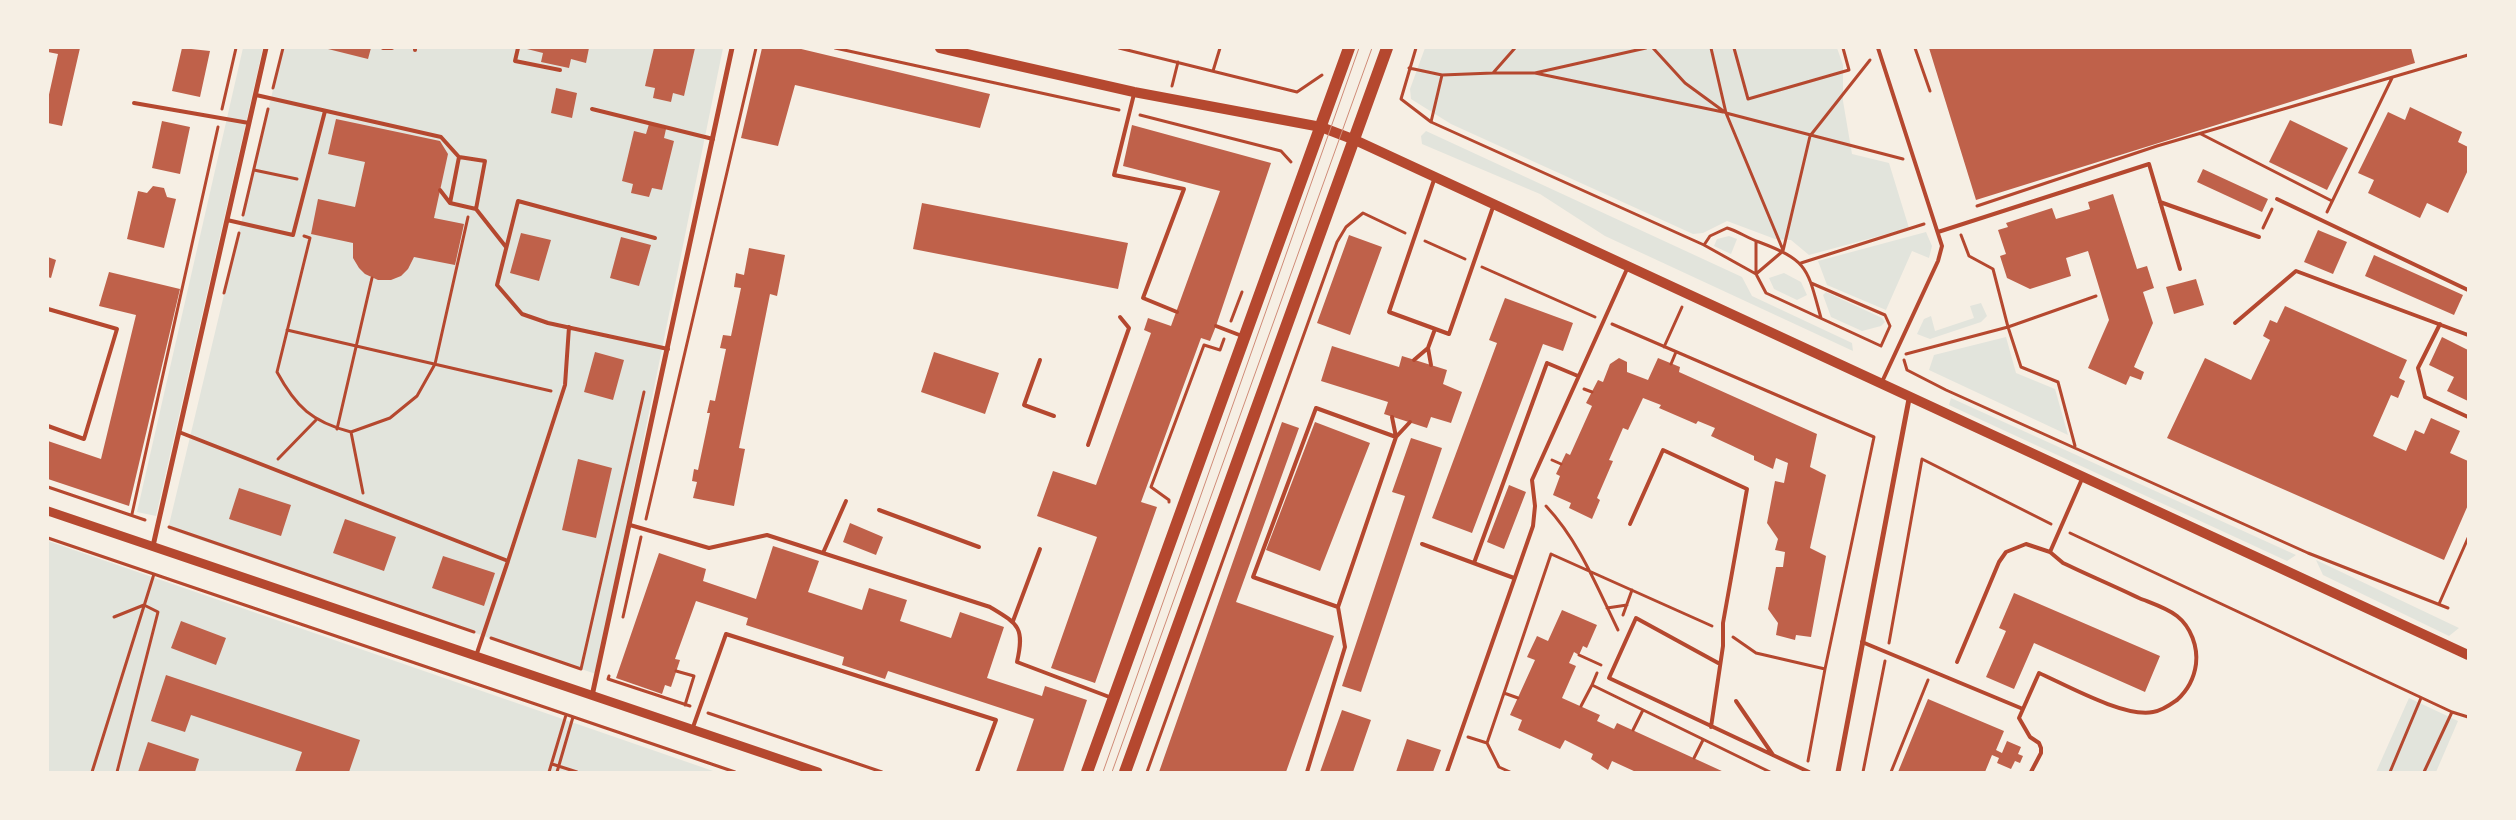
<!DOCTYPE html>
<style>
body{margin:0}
#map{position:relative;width:2516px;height:820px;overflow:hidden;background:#f6efe4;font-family:"Exo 2",sans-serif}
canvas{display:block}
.frame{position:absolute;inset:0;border:49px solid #f6efe4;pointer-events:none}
</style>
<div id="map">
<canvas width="2516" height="820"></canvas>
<div class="frame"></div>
</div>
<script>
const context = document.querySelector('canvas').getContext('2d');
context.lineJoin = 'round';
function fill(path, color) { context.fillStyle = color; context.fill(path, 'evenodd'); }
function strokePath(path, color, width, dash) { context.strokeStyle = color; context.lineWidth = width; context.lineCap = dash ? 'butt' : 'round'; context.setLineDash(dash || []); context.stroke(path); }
fill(new Path2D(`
 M243 48H263L156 516 137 512Z
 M283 48H723L596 674 168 529Z
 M1425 48H1837L1843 65V101L1852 154 1889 163 1909 228 1809 255 1791 240 1775 239 1727 221 1703 233 1693 234 1451 124 1411 99 1410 89Z
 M1426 131 1742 277 1752 296 1852 343 1853 351 1605 236 1540 194 1422 144 1421 136Z
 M1926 232 1932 246 1929 258 1912 251 1886 310 1827 285 1818 261Z
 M1729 236 1737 239 1731 254 1714 246 1717 239Z
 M1784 273 1801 282 1807 295 1797 300 1774 289 1769 278Z
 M1826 292 1882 318 1885 322 1881 326 1862 331 1831 317 1823 295Z
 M1981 303 1987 316 1981 322 1930 339 1917 334 1924 319 1931 316 1935 331 1974 318 1970 306Z
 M2006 337 2016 373 2055 389 2068 435 1929 370 1934 355Z
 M1951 398 2296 555 2287 561 1949 405Z
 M48 541 716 772H48Z
 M2316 560 2459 628 2449 636 2323 575Z
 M2409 698 2458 721 2436 772H2376Z`), '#e2e4dc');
fill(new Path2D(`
 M48 48H80L62 126 48 123V99L58 54 48 52Z
 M182 48 210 51 200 97 172 91Z
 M324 48H371L368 59Z
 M523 48H589L586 63 571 59 569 68 541 62 543 53Z
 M654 48H695L684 96 673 93 671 102 653 98 655 88 645 86Z
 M762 48H797L990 94 980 128 795 85 778 146 741 138Z
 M1929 48H2411L2415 63 1976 200Z
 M556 88 577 93 572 118 551 113Z
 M2410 107 2462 132 2458 142 2468 147V170L2448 213 2427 203 2420 218 2368 193 2374 180 2358 173 2388 112 2405 120Z
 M336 119 440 141 448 154 434 218 464 224 455 265 414 257 408 269 401 276 391 280H378L365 274 359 268 353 258V243L311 234 318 199 355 207 365 162 328 154Z
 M2290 120 2348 148 2327 190 2269 162Z
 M162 121 190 127 180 174 152 168Z
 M649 124 666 129 664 138 674 141 662 190 652 188 649 197 631 193 633 184 622 181 634 131 646 134Z
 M1132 125 1271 163 1216 326 1210 341 1201 338 1141 502 1157 507 1095 683 1051 668 1097 537 1037 516 1053 471 1096 485 1151 333 1144 330 1148 318 1171 326 1220 191 1123 166Z
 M2203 169 2268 199 2262 212 2197 182Z
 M153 186 164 188 167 197 176 199 164 248 127 239 138 191 147 193Z
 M2113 194 2137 269 2147 266 2154 288 2143 292 2153 323 2134 367 2144 372 2141 380 2130 376 2126 385 2088 368 2109 320 2088 251 2066 258 2071 276 2030 289 2007 278 2000 256 2006 254 1998 230 2008 227 2006 223 2052 208 2056 219 2090 209 2088 202Z
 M922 203 1128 243 1118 289 913 249Z
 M2318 230 2347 242 2333 274 2304 262Z
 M521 233 551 240 539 281 510 273Z
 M1349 235 1382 247 1350 335 1317 323Z
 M621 237 651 245 639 286 610 278Z
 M749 248 785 255 777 296 770 294 739 448 745 449 734 506 693 498 697 482 692 481 694 469 698 470 710 413H707L710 400 715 401 726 349 720 348 723 335 731 336 741 288 734 287 736 273 744 275Z
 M2374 255 2463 295 2454 315 2365 276Z
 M48 257 56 260 51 278 48 277Z
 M109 272 180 289 129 506 48 479V441L101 459 136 315 99 306Z
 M2196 279 2204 305 2174 314 2166 287Z
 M1505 298 1573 323 1563 351 1543 344 1472 533 1432 518 1497 343 1489 340Z
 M2285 306 2407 360 2399 378 2405 381 2398 398 2391 395 2373 436 2406 451 2415 430 2424 434 2431 418 2460 431 2450 453 2468 461V505L2444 560 2167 438 2205 358 2251 380 2270 340 2263 336 2270 320 2277 323Z
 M2442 337 2468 350V401L2447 391 2454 377 2429 365Z
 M1332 346 1399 367 1402 356 1447 370 1443 384 1462 392 1451 423 1431 417 1427 428 1384 414 1388 402 1321 381Z
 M595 352 624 360 613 400 584 392Z
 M934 352 999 373 985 414 921 392Z
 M1619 358 1627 362V372L1648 380 1658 358 1680 367 1679 372 1817 434 1810 467 1826 475 1810 548 1826 556 1811 637 1796 635 1795 640 1776 635 1778 623 1768 609 1776 567H1783L1785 552 1775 550 1778 539 1767 523 1775 481 1784 483 1788 463 1776 458 1773 469 1754 460V456L1711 436 1715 428 1698 421 1696 424 1659 408 1661 405 1643 398 1628 430 1623 428 1609 460 1613 461 1597 498 1600 500 1592 519 1569 508 1571 503 1553 495 1560 476 1556 474 1566 453 1570 455 1592 406 1586 403 1598 380 1603 382 1610 364Z
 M1282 422 1299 428 1236 602 1334 636 1286 772H1159Z
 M1315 422 1370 443 1320 571 1266 550Z
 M1411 438 1442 448 1361 692 1342 686 1405 496 1392 492Z
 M578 459 612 468 596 538 562 530Z
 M1509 485 1526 492 1504 549 1487 542Z
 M239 488 291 505 281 536 229 519Z
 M345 519 396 537 384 571 333 553Z
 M850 523 883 537 876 555 843 542Z
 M773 546 819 561 808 592 862 610 869 588 907 600 900 621 951 638 960 612 1004 627 987 678 1042 696 1045 686 1087 700 1063 772H1016L1034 719 888 671 885 679 842 665 844 657 746 625 748 618 696 601 675 659 680 660 671 687 665 685 662 694 616 678 659 553 706 569 703 581 756 599Z
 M443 556 495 573 484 606 432 588Z
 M2014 593 2160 656 2145 692 2034 643 2014 689 1986 677 2006 631 1999 628Z
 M1562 610 1597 625 1587 648 1583 646 1579 655 1574 652 1569 663 1576 666 1562 698 1600 715 1597 721 1614 729 1617 723 1724 772H1636L1612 761 1608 770 1591 759 1593 754 1565 740 1560 749 1518 730 1522 720 1510 715 1535 660 1527 657 1537 636 1548 641Z
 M181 621 226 638 216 665 171 648Z
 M166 675 360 740 349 772H295L302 752 191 715 185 732 151 721Z
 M1928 699 2004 731 1996 750 2002 753 2007 741 2021 747 2018 754 2023 756 2020 763 2015 761 2011 769 1997 763 1999 758 1992 755 1985 772H1898Z
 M1342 710 1371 720 1353 772H1320Z
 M1407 739 1441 750 1433 772H1396Z
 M148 742 199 759 195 772H138Z`), '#bf614a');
strokePath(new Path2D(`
 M835 48 1119 110
 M1119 48 1297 92 1322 75
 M1416 48 1401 99 1431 122 1704 245 1756 274 1766 293 1881 346 1890 326 1885 315 1811 283
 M1653 48 1685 83 1726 113 1903 159
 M1711 48 1726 113 1783 250
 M1734 48 1748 99 1849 70 1843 48
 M1915 48 1930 91
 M1409 68 1442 75 1493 73 1515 48
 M1213 71 1220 48
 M1493 73H1535L1646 48
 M1535 73 1723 112
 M1172 86 1178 62
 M273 88 283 48
 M222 109 236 48
 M1140 115 1281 151 1291 162
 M1431 122 1442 75
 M2201 134 2332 201
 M254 170 297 179
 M1977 206 2157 146 2468 55
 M2327 212 2392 78
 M243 215 268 109
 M2263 228 2272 209
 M1961 235 1969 256 1993 269 2008 327 2021 367 2058 382 2075 446
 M304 236 310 238 277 372C296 407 312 422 351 432
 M1425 241 1465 259
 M1756 241V274L1783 251 1810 136 1870 60
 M1704 245 1710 236 1727 228C1738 231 1747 238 1759 242 1809 261 1807 268 1821 318
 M1801 263 1924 224
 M1482 267 1595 317
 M224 293 239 233
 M1231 321 1242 292
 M1612 324 1874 437 1825 669 1756 653 1733 637
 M287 330 551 391
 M1664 347 1682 307
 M1906 354 2008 327 2096 296
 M1904 360 1907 370 1946 390 2308 553 2448 608
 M1671 364 1676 352
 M1584 389 1592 392
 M337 429 372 278
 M278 459 316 420
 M1552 460 1561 464
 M48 487 145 520
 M363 493 351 432 390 418 417 396 435 364 468 217
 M1169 502V500L1151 487 1204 345 1220 350 1224 339
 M1546 506C1579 541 1597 587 1618 630
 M132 514 218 127
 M646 519 756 48
 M169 527 474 632
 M2070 533 2452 712 2468 717
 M48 538 735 772
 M2439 604 2468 538
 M1607 608 1627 605
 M1623 615 1632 590
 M114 617 144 605 158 612 117 772
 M623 617 641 537
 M491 638 581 669 644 392
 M1889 643 1922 459 2051 524
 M1579 655 1601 665
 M676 671 694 676 685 705
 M1597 673 1592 685 1770 772
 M609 676 608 679 690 706
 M1504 693 1487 743 1499 767 1510 772
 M1518 698 1504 693 1551 554 1712 626
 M1581 706 1592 685
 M708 713 882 772
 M1633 730 1643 710
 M1468 737 1487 743
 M1694 758 1703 740
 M1808 761 1825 669
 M552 764 577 772
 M92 772 154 574
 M549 772 566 715
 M557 772 573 717
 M1147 772 1337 242 1346 227 1363 213 1405 233
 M1863 772 1885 661
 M1891 772 1928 680
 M2390 772 2421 698
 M2424 772 2452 712`), '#b5482f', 3);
strokePath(new Path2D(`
 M383 48H392
 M518 48 515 61 560 70
 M1878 48 1942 246 1938 261 1881 384
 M415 50V48
 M1134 94 1114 175 1184 189 1143 298 1177 312
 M256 95 441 137 459 157
 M134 103 249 123
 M592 109 713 139
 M1435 177 1389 312 1449 334 1493 207
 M440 190 450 203 476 209 506 247
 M2277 199 2468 290
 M2160 202 2259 237
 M450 203 459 157 485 161 476 209
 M227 220 293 235 325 111
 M1938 232 2149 164 2180 269
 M655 238 518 201 497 285 522 314 548 323 668 349
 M48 309 117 329 84 439 48 426
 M2235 323 2296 271 2468 335
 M2440 324 2418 368 2425 397 2468 417
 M1216 326 1242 336
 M1428 348 1435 329
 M1040 360 1024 405 1054 416
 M1414 360 1428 348 1431 365
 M1316 408 1396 437 1338 607 1253 577Z
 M1392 417 1396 437 1410 422
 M179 432 508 561 565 385 569 327
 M1088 445 1129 328 1120 317
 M879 510 979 547
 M1630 524 1663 450 1747 489 1723 623V646L1711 727
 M630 525 709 548 767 535 990 607C1018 624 1025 627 1017 662L1112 698
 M1422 544 1514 578
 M2050 552 2082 479
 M823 553 846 501
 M1474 563 1547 363 1578 376
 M1013 621 1040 549
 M1862 642 2023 709
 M476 656 508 561
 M1957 662 1999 562 2006 552 2026 544 2050 552 2063 563C2088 575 2114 586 2139 598 2151 603 2167 608 2177 616 2191 627 2198 647 2196 664 2194 679 2188 690 2177 700 2170 705 2162 711 2153 712 2125 718 2066 685 2039 673L2019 718 2030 737 2039 743 2041 748V753L2031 772
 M1720 664 1636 618 1609 678 1809 772
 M1736 701 1773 755
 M692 730 726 634 996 720 977 772
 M1307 772 1345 647 1338 607
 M1447 772 1533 526 1535 506 1532 480 1627 269`), '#b5482f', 4);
strokePath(new Path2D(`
 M153 546 266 48
 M592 696 732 48
 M1838 772 1909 399`), '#b5482f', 5);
strokePath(new Path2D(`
 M48 511 818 772`), '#b5482f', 9);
strokePath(new Path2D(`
 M940 48 1134 92 1321 127 1355 140C1725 313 2096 485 2468 655`), '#b5482f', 10);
strokePath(new Path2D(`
 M1087 772 1349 48
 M1125 772 1387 48`), '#b5482f', 12);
strokePath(new Path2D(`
 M1103 772 1359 48
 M1112 772 1372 48`), '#cf8b77', 1);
</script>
